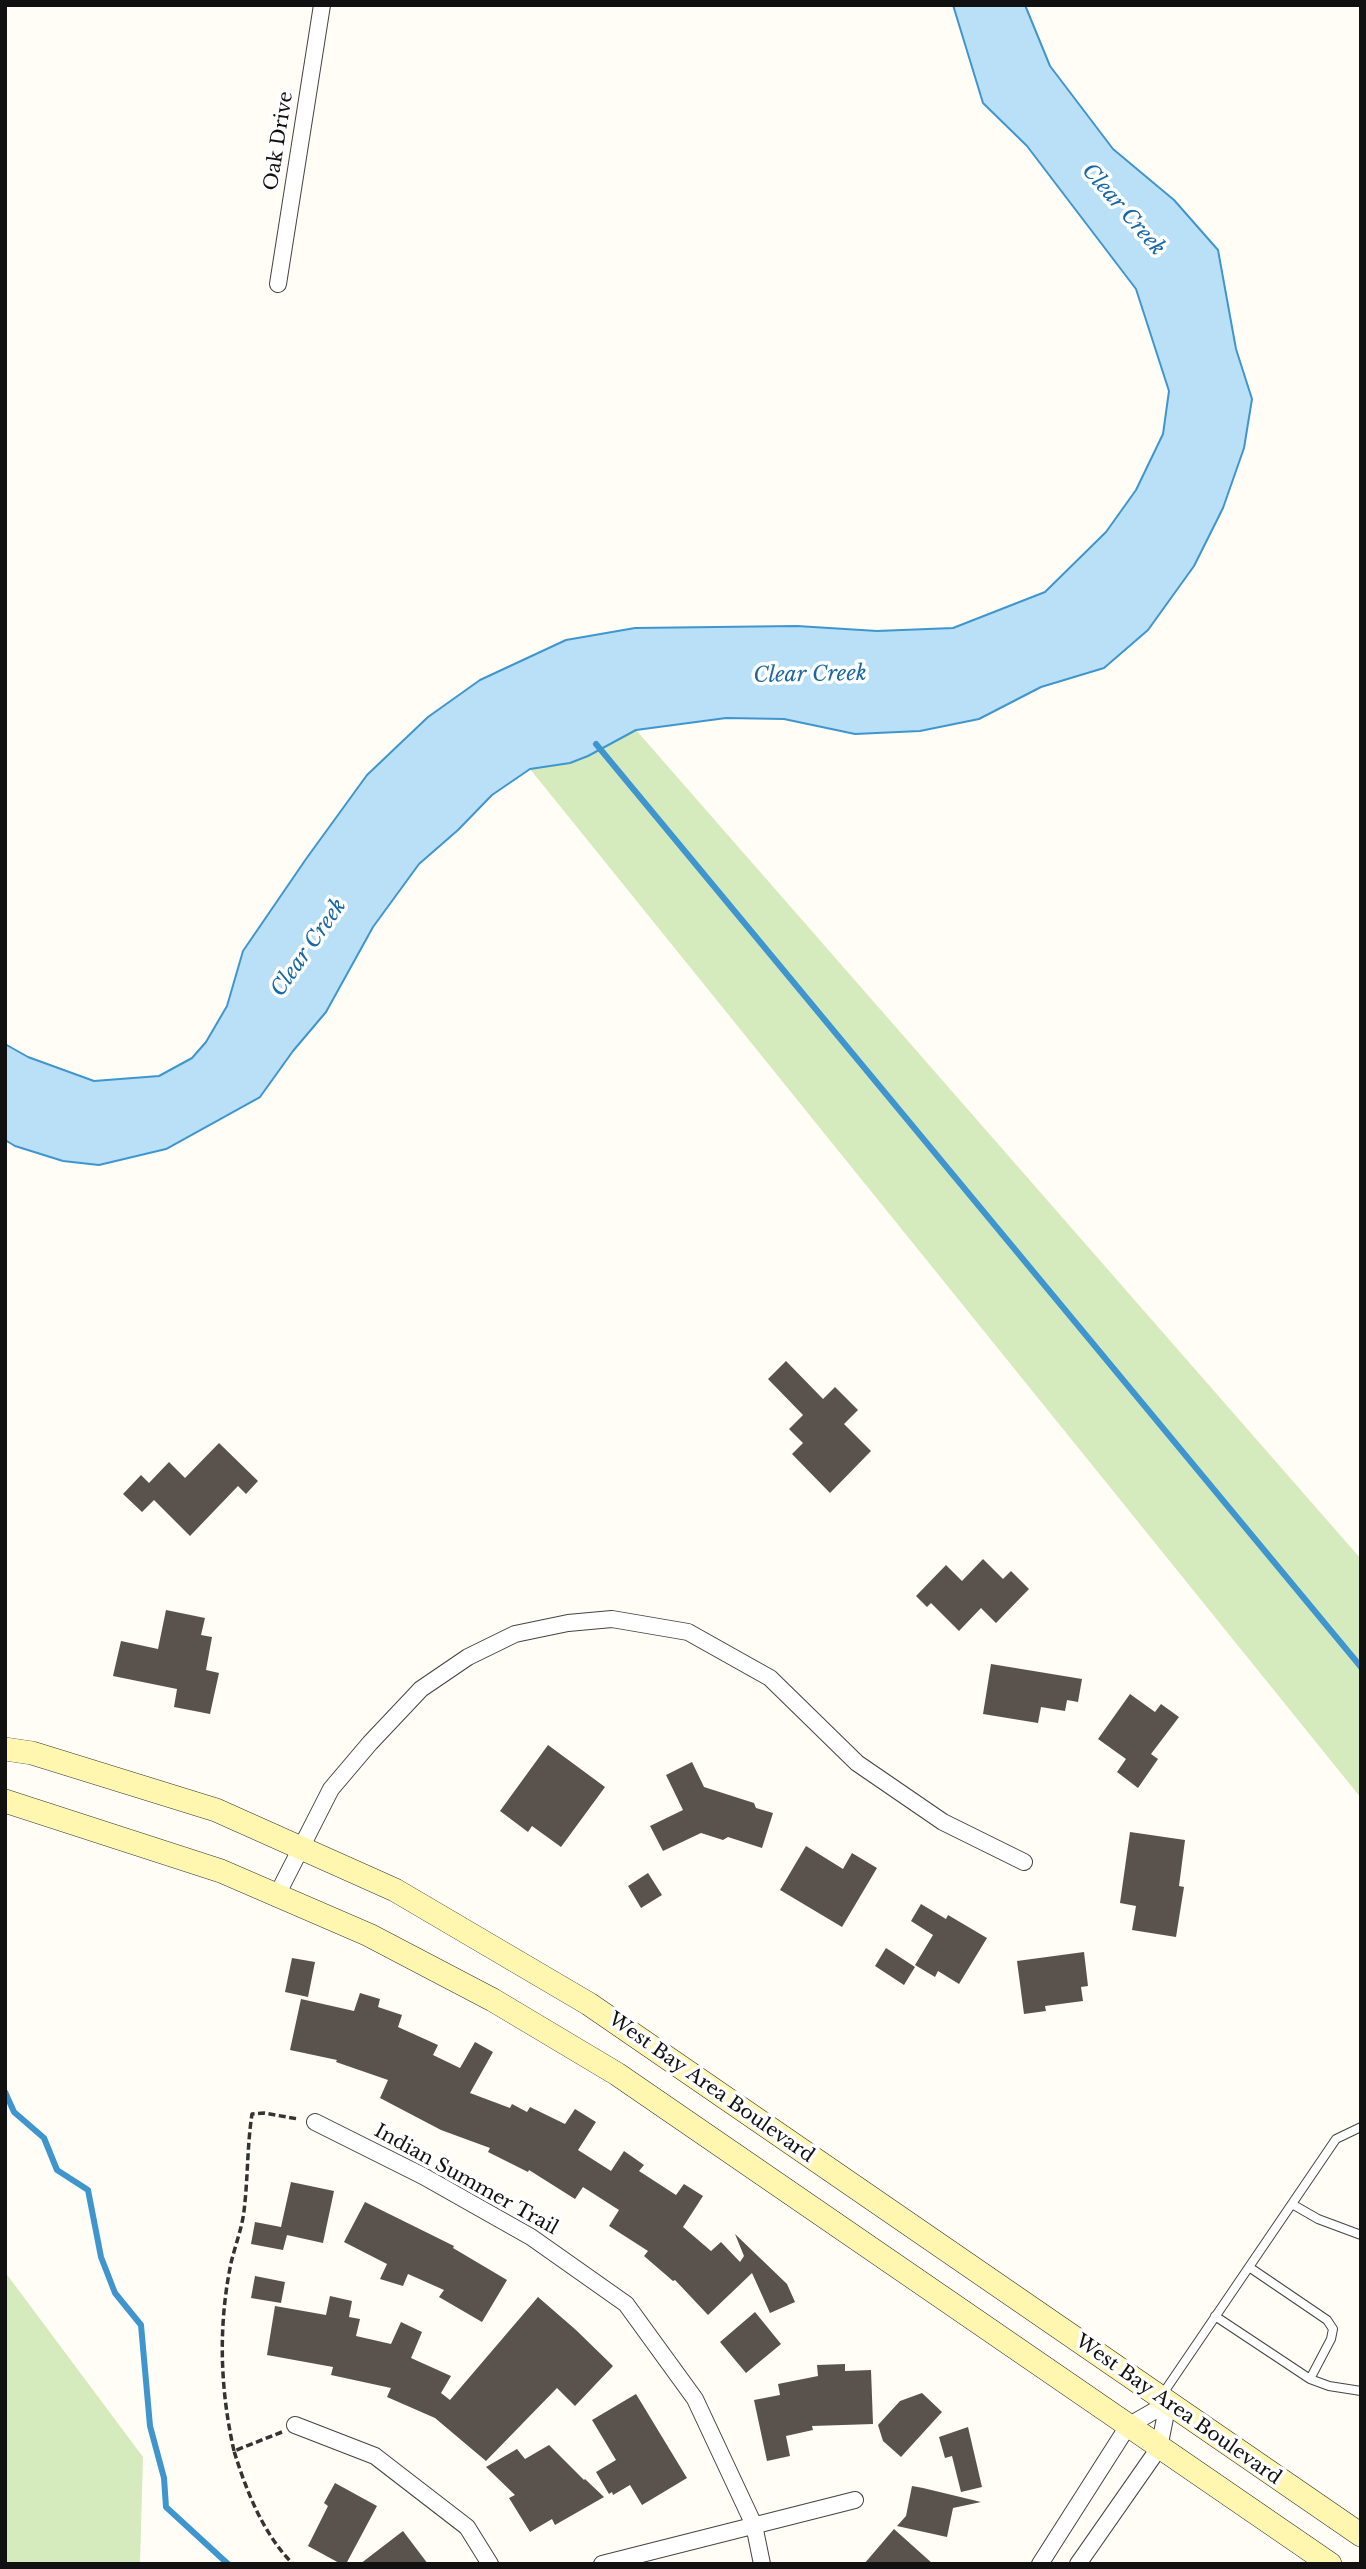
<!DOCTYPE html>
<style>
body{margin:0}
#map{position:relative;width:1366px;height:2569px;overflow:hidden;background:#fffdf5;font-family:"Libre Baskerville",serif}
canvas{display:block}
.frame{position:absolute;inset:0;border:7px solid #111;pointer-events:none}
</style>
<div id="map">
<canvas width="1366" height="2569"></canvas>
<div class="frame"></div>
</div>
<script>
const context = document.querySelector('canvas').getContext('2d');
context.lineJoin = 'round';
function fill(path, color) { context.fillStyle = color; context.fill(path, 'evenodd'); }
function strokePath(path, color, width, dash) { context.strokeStyle = color; context.lineWidth = width; context.lineCap = dash ? 'butt' : 'round'; context.setLineDash(dash || []); context.stroke(path); }
function drawText(font, color, halo, rows, align = 'center') {
  context.font = font + ' "Libre Baskerville",serif'; context.lineWidth = 7; context.setLineDash([]); context.textBaseline = 'middle'; context.strokeStyle = halo; context.fillStyle = color; for (const [text, x, y, turn = 0] of rows) {
    context.save(); context.translate(x, y); context.rotate((+turn || 0) * Math.PI / 180); context.textAlign = isNaN(turn) ? turn : align; if (halo) context.strokeText(text, 0, 0); context.fillText(text, 0, 0); context.restore();
  }
}
fill(new Path2D(`
 M636 730 1361 1559V1798L530 769 570 763 589 756Z
 M5 2272 143 2457 140 2564H5Z`), '#d5ebbd');
const water = new Path2D(`
 M953 5H1025L1050 66 1113 149 1174 200 1218 250 1236 349 1252 399 1244 448 1223 508 1194 566 1148 630 1104 668 1041 687 979 719 920 731 855 734 784 719 726 718 636 730 588 756 570 763 530 769 492 795 458 830 419 864 373 927 326 1012 293 1051 260 1097 166 1149 99 1165 63 1161 15 1146 5 1140V1044L28 1057 94 1081 159 1076 192 1058 206 1042 227 1006 243 951 306 859 367 775 428 717 480 680 566 640 635 628 797 626 877 631 953 628 1045 592 1106 532 1136 490 1163 434 1169 391 1136 289 1027 146 983 103Z`);
fill(water, '#b9e0f7');
strokePath(water, '#3f96cf', 2);
strokePath(new Path2D(`
 M596 744 1361 1667
 M5 2092 14 2112 44 2138 57 2170 88 2190 101 2257 115 2293 141 2325 150 2426 164 2478 166 2507 228 2564`), '#3f96cf', 6);
fill(new Path2D(`
 M786 1361 823 1399 835 1387 858 1410 844 1424 871 1451 830 1493 792 1454 803 1443 789 1429 803 1415 768 1379Z
 M219 1443 258 1481 246 1494 238 1486 190 1536 154 1500 142 1512 123 1494 141 1475 149 1483 169 1462 185 1478Z
 M983 1559 1003 1579 1011 1571 1029 1589 996 1623 981 1608 959 1631 931 1603 927 1607 916 1596 946 1565 962 1581Z
 M166 1610 205 1618 201 1635 212 1637 206 1670 219 1673 210 1714 174 1707 177 1689 113 1676 121 1641 158 1649Z
 M991 1664 1082 1679 1078 1702 1067 1700 1065 1711 1041 1707 1038 1723 983 1714Z
 M1130 1694 1155 1712 1161 1704 1179 1717 1151 1754 1158 1759 1138 1788 1117 1772 1126 1759 1098 1739Z
 M548 1745 605 1787 561 1847 532 1826 528 1832 500 1811Z
 M692 1762 704 1787 754 1803 756 1808 773 1813 762 1848 728 1837 723 1840 701 1833 663 1851 650 1826 683 1810 666 1775Z
 M1130 1832 1185 1840 1179 1886 1184 1887 1176 1937 1132 1930 1136 1906 1120 1903Z
 M806 1846 843 1869 852 1853 877 1868 842 1927 780 1890Z
 M648 1873 662 1895 641 1908 628 1886Z
 M921 1904 946 1919 948 1915 987 1938 959 1984 938 1971 935 1977 915 1965 933 1935 911 1921Z
 M886 1948 915 1967 904 1985 875 1966Z
 M1084 1952 1088 1986 1081 1987 1083 2001 1045 2006 1046 2011 1024 2014 1017 1961Z
 M292 1958 315 1962 308 1997 285 1992Z
 M360 1993 380 1999 378 2007 402 2015 398 2027 438 2045 433 2055 460 2068 475 2042 493 2052 470 2093 510 2108 512 2104 527 2112 530 2107 565 2124 575 2109 596 2122 578 2150 611 2171 624 2151 644 2165 639 2171 676 2195 684 2184 703 2196 683 2227 711 2251 721 2242 740 2262 744 2256 735 2234 787 2284 795 2302 770 2313 752 2273 708 2315 675 2280 673 2281 644 2256 648 2251 609 2226 619 2210 583 2187 575 2199 529 2170 528 2172 488 2152 490 2148 441 2130 380 2098 388 2080 336 2062 337 2060 290 2050 301 1999 354 2011Z
 M291 2182 334 2191 323 2243 287 2235 283 2250 251 2244 255 2222 281 2227Z
 M365 2202 454 2246 453 2248 507 2280 482 2322 439 2297 444 2290 408 2274 403 2286 380 2279 387 2264 344 2242Z
 M255 2276 285 2282 281 2303 251 2298Z
 M330 2296 352 2301 349 2317 360 2319 356 2336 391 2344 401 2322 422 2332 411 2358 451 2376 441 2393 450 2400 538 2297 576 2330 613 2366 575 2406 557 2388 486 2461 435 2418 387 2397 391 2388 331 2375 333 2367 267 2355 275 2306 326 2315Z
 M755 2312 781 2344 746 2373 720 2342Z
 M845 2364V2371L871 2370 873 2424 812 2426 813 2430 786 2436 790 2456 767 2461 754 2400 780 2395 778 2384 818 2376 817 2365Z
 M922 2393 942 2412 901 2457 883 2441 878 2425 900 2401Z
 M636 2394 687 2478 642 2505 630 2485 613 2495 612 2492 609 2494 596 2472 616 2460 592 2420Z
 M968 2427 982 2487 961 2492 952 2456 945 2458 939 2437Z
 M549 2445 584 2480 585 2479 604 2497 555 2525 552 2519 530 2532 509 2498 515 2495 486 2467 517 2449 525 2459Z
 M335 2483 377 2506 346 2564H341L308 2546 328 2506 324 2503Z
 M912 2486 923 2488 981 2502 953 2508 947 2537 897 2526 906 2516Z
 M894 2529 933 2564H864Z
 M403 2531 428 2564H360Z`), '#5a524d');
const service = new Path2D(`
 M1292 2204 1318 2219 1361 2235
 M1249 2267 1327 2320 1333 2329 1331 2339 1310 2379
 M1215 2316 1310 2379 1329 2386 1361 2391
 M1162 2395 1336 2139 1361 2127`);
const minor = new Path2D(`
 M278 284 322 5
 M277 1895 331 1789 370 1743 421 1689 468 1657 515 1634 568 1623 612 1619 688 1632 770 1678 857 1763 943 1822 1024 1862
 M315 2122 423 2176 531 2237 626 2304 695 2399 754 2525 762 2564
 M295 2425 375 2456 467 2527 490 2564
 M602 2564 855 2500
 M1040 2564 1128 2426 1168 2403
 M1078 2564 1159 2448 1168 2403`);
const secondary = new Path2D(`
 M5 1749 32 1753 216 1810 395 1890 589 2004 1361 2535
 M5 1801 221 1871 369 1935 493 2000 617 2074 1330 2564`);
strokePath(service, '#444', 10);
strokePath(minor, '#444', 18);
strokePath(secondary, '#333', 24);
strokePath(new Path2D(`
 M282 2432 234 2451C246 2490 263 2534 293 2564
 M234 2451C220 2389 218 2326 231 2263 235 2246 242 2228 244 2211 248 2179 247 2146 252 2114L264 2113 298 2119`), '#333', 3.5, [7, 3.5]);
strokePath(service, '#fff', 8);
strokePath(minor, '#fff', 16);
strokePath(secondary, '#fff6b0', 23);
drawText('19px', '#111', '#fff', [
 ["Oak Drive",279,141,-81],
 ["West Bay Area Boulevard",711,2088,35],
 ["Indian Summer Trail",466,2180,29],
 ["West Bay Area Boulevard",1178,2410,35]
]);
drawText('italic 21px', '#1768a6', '#fff', [
 ["Clear Creek",1123,210,49],
 ["Clear Creek",810,675,-1],
 ["Clear Creek",309,948,-55]
]);
</script>
